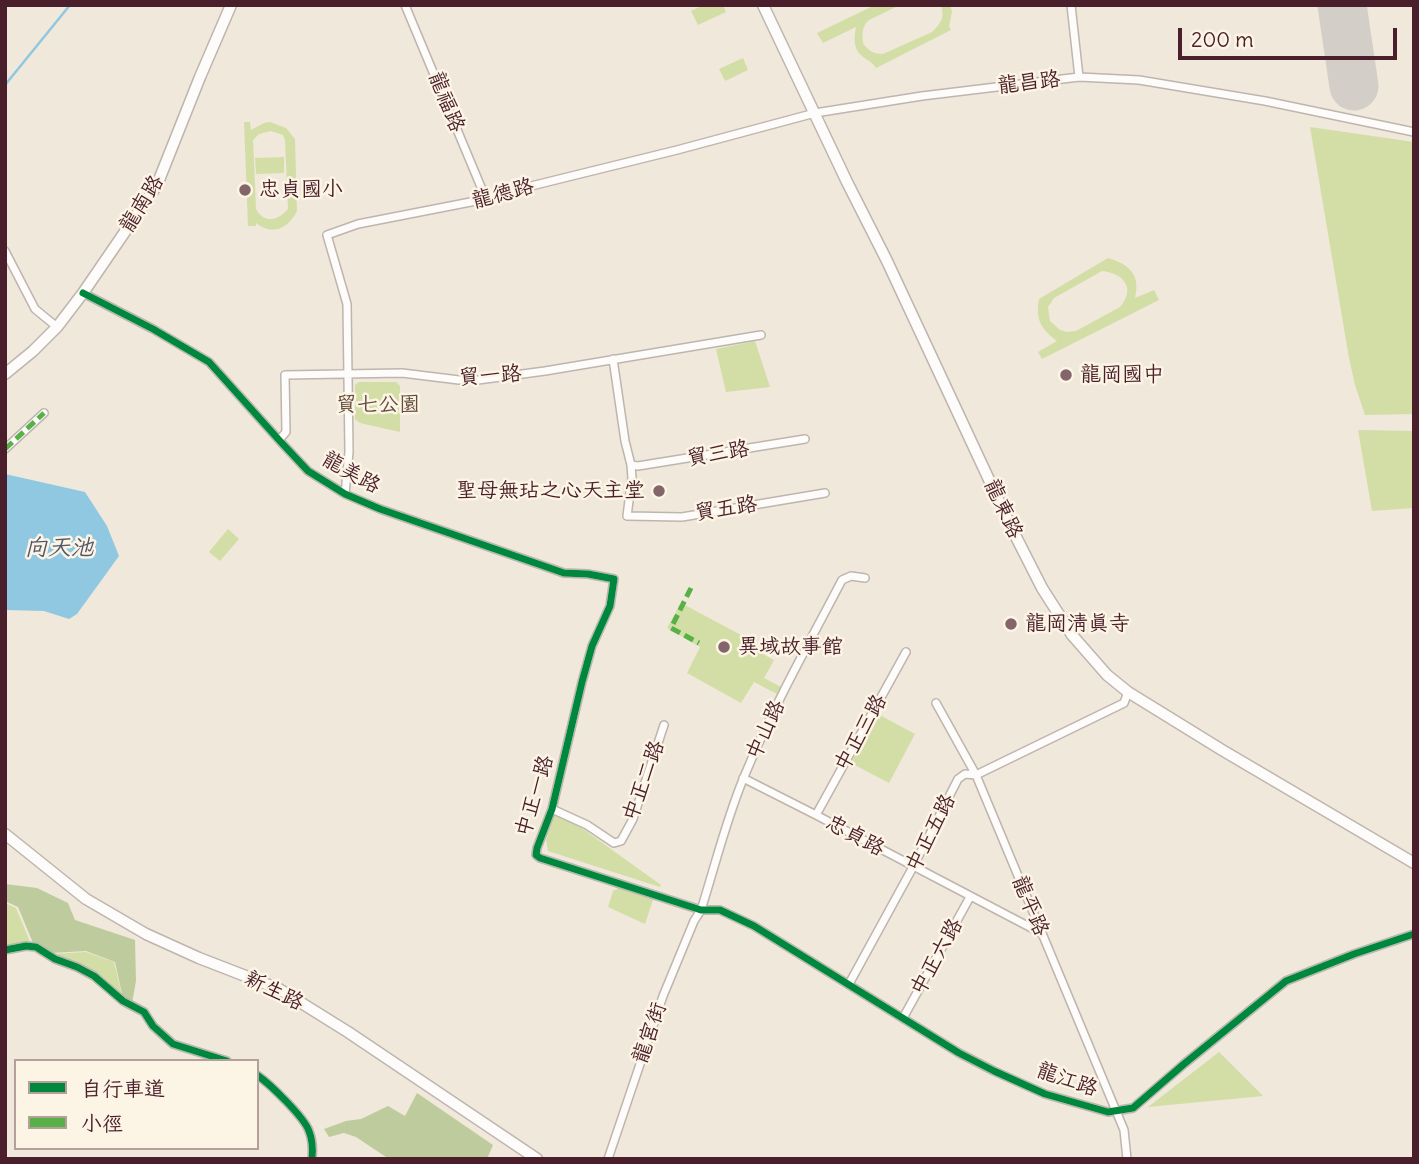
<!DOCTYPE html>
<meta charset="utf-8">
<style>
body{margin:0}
#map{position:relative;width:1419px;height:1164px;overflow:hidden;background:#efe8db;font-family:Delius,"LXGW WenKai TC",sans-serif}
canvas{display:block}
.frame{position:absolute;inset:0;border:7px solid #4a1f2b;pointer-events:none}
.legend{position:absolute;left:14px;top:1059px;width:245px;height:91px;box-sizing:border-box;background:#fcf5e5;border:2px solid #b59f9b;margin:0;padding:9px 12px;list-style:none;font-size:21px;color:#4a1f2b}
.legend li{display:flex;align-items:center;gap:14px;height:35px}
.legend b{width:35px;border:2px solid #b59f9b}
.scale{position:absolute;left:1178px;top:28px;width:219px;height:32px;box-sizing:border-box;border:4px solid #4a1f2b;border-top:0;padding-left:9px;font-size:21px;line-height:24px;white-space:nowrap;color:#4a1f2b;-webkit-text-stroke:5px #fcf5e5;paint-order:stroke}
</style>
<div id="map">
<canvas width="1419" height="1164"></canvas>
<div class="frame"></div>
<ul class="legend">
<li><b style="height:9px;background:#00873e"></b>自行車道</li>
<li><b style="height:9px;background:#57b146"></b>小徑</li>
</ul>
<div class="scale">200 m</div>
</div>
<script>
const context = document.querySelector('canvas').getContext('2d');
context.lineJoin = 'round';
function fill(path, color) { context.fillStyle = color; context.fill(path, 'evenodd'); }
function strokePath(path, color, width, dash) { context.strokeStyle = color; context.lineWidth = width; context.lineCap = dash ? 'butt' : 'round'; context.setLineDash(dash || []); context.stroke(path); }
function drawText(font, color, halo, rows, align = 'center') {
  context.font = font + ' Delius,"LXGW WenKai TC",sans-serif'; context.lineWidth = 5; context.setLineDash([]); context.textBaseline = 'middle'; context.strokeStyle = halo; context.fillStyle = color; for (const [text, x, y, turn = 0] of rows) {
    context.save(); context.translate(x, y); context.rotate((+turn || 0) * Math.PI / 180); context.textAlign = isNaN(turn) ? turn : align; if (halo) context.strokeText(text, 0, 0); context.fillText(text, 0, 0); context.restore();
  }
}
fill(new Path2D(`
 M703 5H723L726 12 698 25 691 11Z
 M875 5H900L869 20C862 26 862 34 863 43 868 51 874 54 883 54L932 32C941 24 945 17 941 5H950L952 12 949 26 951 30 876 68C872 61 868 61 862 56 853 49 854 37 856 27L823 43 817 33Z
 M743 58 748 70 725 81 719 69Z
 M244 122H250L251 130 264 123 270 122 286 128 295 139 297 211C288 229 272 236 256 223V226H248ZM271 131 283 135 285 140 288 209C278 221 264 224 256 209L253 140 259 134Z
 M1310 127 1414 142V414L1365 415 1355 385 1349 358Z
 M284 157V173L256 174 255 158Z
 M1108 258C1129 264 1141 275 1135 298L1154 290 1159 300 1042 359 1038 352 1057 341C1041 329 1035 319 1039 299ZM1102 271C1124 273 1136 289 1120 307L1076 331 1067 332 1060 330 1050 321 1048 307 1054 298Z
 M755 341 770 387 726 392 716 349Z
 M359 382H396L400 386V432L360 423 355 419V385Z
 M1358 430 1414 431V508L1372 511Z
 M228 529 239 539 220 561 209 552Z
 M681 603 754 642 751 648 774 660 764 678 783 688 779 695 754 682 741 703 687 673 700 647 667 628Z
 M878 714 915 734 889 783 851 763Z
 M555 814H562L661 885 660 887 548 851 546 840Z
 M619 888 648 897 653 900 645 924 608 907 613 891Z
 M5 903 16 908 31 944 5 947Z
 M86 952 114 962 123 999 93 973 51 954Z
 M1219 1052 1263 1096 1148 1107Z`), '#d3dea6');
fill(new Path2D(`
 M5 884 37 888 68 903 75 920 135 940 136 981 132 1003 123 998 115 962 86 951 51 953 33 943 18 907 5 901Z
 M417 1093 493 1145 487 1159H389L356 1137 344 1133 329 1137 324 1129 346 1121 361 1119 388 1106 405 1116Z`), '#becc9d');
fill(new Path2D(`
 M5 474 85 492 107 526 119 556 77 614 69 619 44 611 5 610Z`), '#90c8e1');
strokePath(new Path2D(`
 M5 85 70 5`), '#90c8e1', 2.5);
strokePath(new Path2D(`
 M1342 5 1354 86`), '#d4cec8', 49);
const street = new Path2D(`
 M405 5 486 199
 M1071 5 1079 77
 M5 251 35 309 57 327
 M83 293 153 329 209 362 279 440 308 471 345 494 380 509 564 573 588 574 614 579 610 606 592 646 582 682 552 809 537 848 536 855 540 858 701 910H720L754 926 959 1053 994 1071 1045 1094 1108 1112 1133 1108 1184 1064 1286 981 1354 954 1414 934
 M613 359 625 441 631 465 632 478 627 516 682 517 825 493
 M279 440 286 432 285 375 402 373 459 380H478L545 371 761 335
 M5 449 44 413
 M631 465 638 466 805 439
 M345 494 349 452 347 304 327 235 358 224 486 199 519 189 677 150 815 113 922 96 1079 77 1139 80 1265 101 1414 132
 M936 703 976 775 1124 1130 1127 1159
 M743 778 816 815 1041 933
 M552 809 587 825 614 843 621 841 633 819 664 725
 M816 815 906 652
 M5 950 26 946 36 947 55 959 77 967 94 976 123 1001 144 1012 153 1026 173 1044 227 1061
 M849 984 913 867 958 779 965 774 976 775 1124 703 1128 692
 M903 1018 970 897
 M257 1075C270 1084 304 1117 309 1131 313 1141 313 1149 312 1159
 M608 1159 663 996 694 921 701 910C715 866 726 820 744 777 772 709 808 645 842 580L851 576 865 578`);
const secondary = new Path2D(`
 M763 5 847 182 887 261 1012 529 1042 588 1072 635 1107 675 1128 692 1222 750 1414 863
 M5 374 33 351 57 327 83 293 157 185 200 77 231 5
 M5 834 86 899 146 934 199 958 279 989 348 1032 537 1159`);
strokePath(street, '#beb5ae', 10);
strokePath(secondary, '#beb5ae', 13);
strokePath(street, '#fdfcfa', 7);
strokePath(secondary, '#fdfcfa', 10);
strokePath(new Path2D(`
 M5 449 44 413
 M691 588 671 628 699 643`), '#57b146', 5, [10, 5]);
strokePath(new Path2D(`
 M83 293 153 329 209 362 279 440 308 471 345 494 380 509 564 573 588 574 614 579 610 606 592 646 582 682 552 809 537 848 536 855 540 858 701 910H720L754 926 959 1053 994 1071 1045 1094 1108 1112 1133 1108 1184 1064 1286 981 1354 954 1414 934
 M5 950 26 946 36 947 55 959 77 967 94 976 123 1001 144 1012 153 1026 173 1044 227 1061
 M257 1075C270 1084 304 1117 309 1131 313 1141 313 1149 312 1159`), '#00873e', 7);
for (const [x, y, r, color] of [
 [245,190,7,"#846569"],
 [1066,375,7,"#846569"],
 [659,491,7,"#846569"],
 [1011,624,7,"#846569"],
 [724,647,7,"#846569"]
]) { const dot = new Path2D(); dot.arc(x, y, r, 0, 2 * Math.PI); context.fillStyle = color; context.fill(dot); strokePath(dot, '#fcf5e5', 2.5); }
drawText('21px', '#4a1f2b', '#fcf5e5', [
 ["龍昌路",1029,83,-7],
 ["龍福路",446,102,68],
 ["龍德路",503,194,-15],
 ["龍南路",142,204,-58],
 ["貿一路",490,376,-4],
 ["貿三路",718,454,-10],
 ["龍美路",351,473,29],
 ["貿五路",726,509,-9],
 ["龍東路",1003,509,65],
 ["中山路",766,730,-65],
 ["中正三路",861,733,-61],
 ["中正二路",644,781,-70],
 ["中正一路",535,796,-73],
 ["中正五路",931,833,-63],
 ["忠貞路",855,836,28],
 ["龍平路",1030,906,67],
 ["中正六路",937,957,-61],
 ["新生路",274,991,26],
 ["龍宮街",650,1033,-71],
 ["龍江路",1067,1080,19]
]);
drawText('21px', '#4a1f2b', '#fcf5e5', [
 ["忠貞國小",259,190],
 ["龍岡國中",1080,375],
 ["聖母無玷之心天主堂",645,491,"right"],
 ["龍岡清真寺",1025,624],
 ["異域故事館",738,647]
], 'left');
drawText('21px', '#664c3f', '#fcf5e5', [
 ["貿七公園",378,405]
]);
drawText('italic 23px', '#54566b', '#fcf5e5', [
 ["向天池",59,548]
]);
</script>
